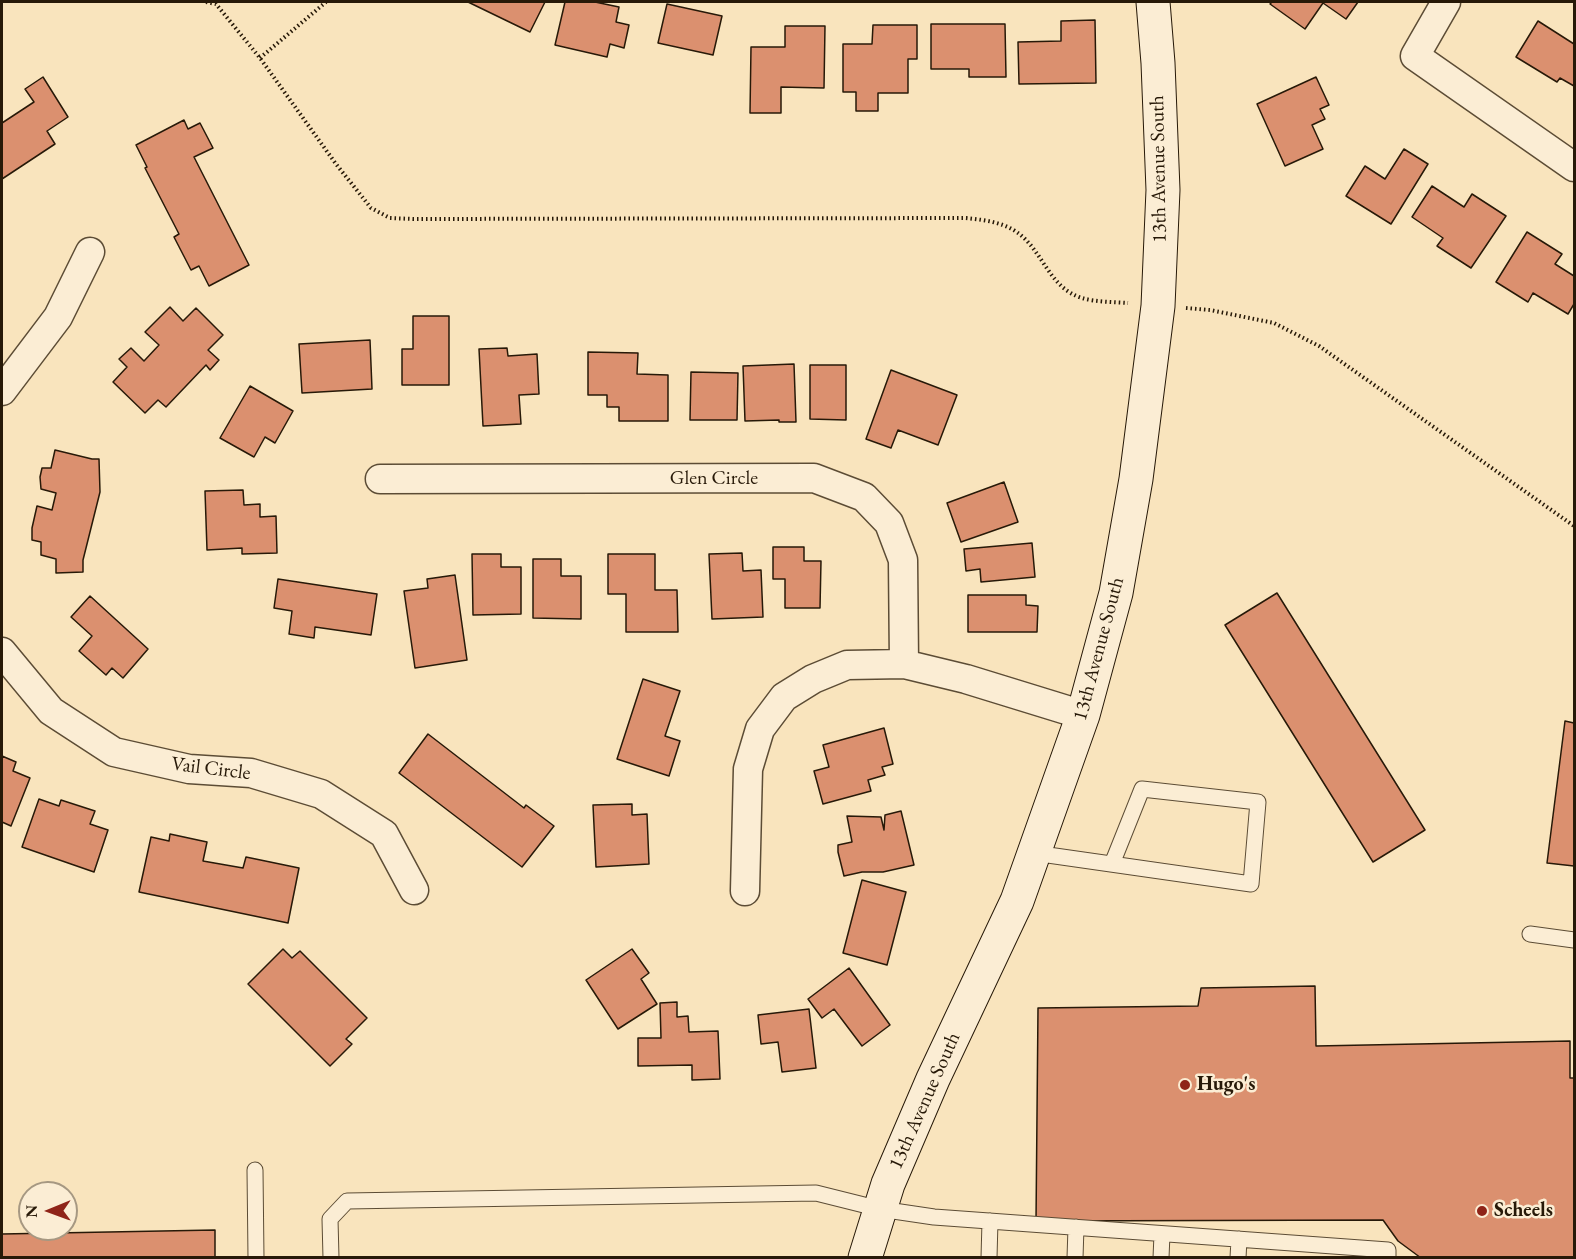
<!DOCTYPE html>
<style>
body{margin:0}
#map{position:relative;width:1576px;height:1259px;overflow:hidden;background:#f9e4bd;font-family:"EB Garamond",serif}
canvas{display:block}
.frame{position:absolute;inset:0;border:3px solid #271908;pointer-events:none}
.north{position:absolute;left:18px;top:1181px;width:60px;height:60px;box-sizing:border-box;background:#fbedd4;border:2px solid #a69882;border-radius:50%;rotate:269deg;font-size:16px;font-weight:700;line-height:24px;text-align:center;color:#271908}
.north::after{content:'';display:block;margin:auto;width:21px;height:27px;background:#8f2418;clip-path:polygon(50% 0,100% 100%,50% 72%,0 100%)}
</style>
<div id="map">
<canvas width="1576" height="1259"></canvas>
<div class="frame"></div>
<div class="north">N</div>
</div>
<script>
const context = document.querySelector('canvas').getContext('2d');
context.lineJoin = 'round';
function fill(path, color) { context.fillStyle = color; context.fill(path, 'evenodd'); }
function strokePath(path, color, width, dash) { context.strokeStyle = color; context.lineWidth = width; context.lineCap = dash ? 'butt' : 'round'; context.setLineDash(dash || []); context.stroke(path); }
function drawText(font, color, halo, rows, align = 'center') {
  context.font = font + ' "EB Garamond",serif'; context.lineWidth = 5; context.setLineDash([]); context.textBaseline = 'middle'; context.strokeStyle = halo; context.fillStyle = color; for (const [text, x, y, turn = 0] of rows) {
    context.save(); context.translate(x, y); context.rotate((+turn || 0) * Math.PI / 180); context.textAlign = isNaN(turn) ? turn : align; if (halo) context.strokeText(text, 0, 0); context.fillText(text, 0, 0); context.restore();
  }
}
const building = new Path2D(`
 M468 2H545L530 32Z
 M565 2H595L619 7 616 22 629 25 624 48 610 44 607 57 555 45Z
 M1272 2H1358L1346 19 1323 3 1305 29 1270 4Z
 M667 4 722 16 713 55 658 43Z
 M1095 20 1096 83 1019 84 1018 42 1061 41V21Z
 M1538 21 1574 44V86L1560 78 1557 82 1516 57Z
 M931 24H1005L1006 77H969V69H931Z
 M873 25H917V59H908V93H878V111H856V92H843V44H872Z
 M785 26H825L824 88 781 87V113H750L751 47H785Z
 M43 77 68 117 47 131 55 144 2 179V123L34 102 25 89Z
 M1316 77 1329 105 1320 109 1325 119 1312 125 1323 149 1285 166 1257 104Z
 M184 120 188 129 200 123 213 148 194 157 249 265 209 286 199 266 191 270 174 237 179 234 145 168 147 167 136 145Z
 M1404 149 1428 164 1391 224 1346 196 1365 166 1385 179Z
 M1432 186 1464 207 1472 194 1506 216 1471 268 1437 246 1443 238 1412 217Z
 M1527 232 1562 254 1555 264 1574 276V304L1568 314 1533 293 1528 302 1496 282Z
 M170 307 183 321 196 308 223 335 208 350 219 360 210 370 206 365 166 407 158 400 145 413 113 382 127 367 119 359 131 348 144 361 159 345 145 332Z
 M413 316H449V385H402V349H413Z
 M370 340 372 389 302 393 299 344Z
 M507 348 508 356 537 354 539 394 519 395 521 424 483 426 479 349Z
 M588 352 638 353 637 374 668 375V421H619V407H607V395H588Z
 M794 364 796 422H779V420L745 421 743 366Z
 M810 365H846V420L810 419Z
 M891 370 957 395 938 445 898 430 891 448 866 439Z
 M691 372 738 373 737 420H690Z
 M250 386 293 411 275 443 265 437 254 457 220 438Z
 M55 450 92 459H99L100 492 83 560V572L56 573V559L41 555V542L32 540V528L37 506 52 510 56 493 41 489 40 477 42 468H51Z
 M1004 482 1018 522 961 542 947 503Z
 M243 490 244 505 260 504V517L276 516 277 553 242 554V548L207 550 205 491Z
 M1032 543 1035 577 981 582 980 569 966 571 964 549Z
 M773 547H804V561H821L820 608H785V579H773Z
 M742 553 743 571 761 570 763 617 712 619 709 554Z
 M472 554H501V567H521V614L473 615Z
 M608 554H655V590H677L678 632H626V594H608Z
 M533 559H561V576H581V619L533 618Z
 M455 575 467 660 415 668 404 591 428 588 427 579Z
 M278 579 377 594 371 635 315 627 314 638 289 634 292 611 274 608Z
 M1277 593 1425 830 1373 862 1225 625Z
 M968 595H1026V605L1038 606 1037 632H968Z
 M90 596 148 649 123 678 112 668 106 675 79 651 92 636 71 617Z
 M643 679 680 691 665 736 680 741 669 776 617 759Z
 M1565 721 1574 723V866L1547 863Z
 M884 728 893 764 882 767 885 775 868 780 871 791 823 804 814 771 829 767 823 745Z
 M428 734 524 808 526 805 554 826 522 867 399 773Z
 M2 756 16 762 13 771 30 778 11 826 2 822Z
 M39 799 59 806 61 800 95 811 90 824 108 830 94 872 22 847Z
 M632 804V815L647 814 649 864 596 867 593 805Z
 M901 811 914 865 883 872H862L844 876 838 852V845L852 842 847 816 881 817 884 830 885 815Z
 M170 834 207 842 203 861 243 868 246 857 299 868 288 923 139 892 151 837 169 841Z
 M862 880 906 892 887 965 843 953Z
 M283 949 292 958 300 951 367 1018 346 1039 352 1044 330 1066 248 984Z
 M632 949 649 973 641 979 657 1004 618 1029 586 980Z
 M849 968 890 1025 862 1046 834 1009 822 1018 808 999Z
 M1315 986 1316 1046 1570 1041V1078H1574V1258H1421L1398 1241 1383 1220 1036 1221 1038 1008 1198 1006 1201 988Z
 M677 1002V1017L688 1016 689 1032 718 1031 720 1079 692 1080V1065L638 1066V1038H661L660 1003Z
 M809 1009 816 1068 782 1072 778 1042 761 1044 758 1015Z
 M215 1230V1258H2V1234Z`);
fill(building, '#db906f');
strokePath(building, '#271908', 1.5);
const lane = new Path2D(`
 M1034 853 1251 884 1258 802 1142 789 1112 864
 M1530 934 1574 940
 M255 1170 256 1258
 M331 1258 330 1219 347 1201 816 1193 880 1209 934 1217 1388 1250V1258
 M989 1258 990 1221
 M1075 1258 1076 1227
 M1161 1258 1162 1234
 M1238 1258 1239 1239`);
const street = new Path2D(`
 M1446 2 1415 56 1574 167
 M2 391 58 317 90 252
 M380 479 814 478 864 497 889 523 903 560 904 664
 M2 652 51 711 114 752 189 769 251 773 321 794 384 834 414 890
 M745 891 748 769 760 729 784 697 813 679 847 665 904 664 966 679 1083 715`);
const secondary = new Path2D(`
 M865 1258 888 1184 933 1079 1017 901 1083 715 1116 593 1136 479 1158 306 1163 190 1158 63 1153 2`);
strokePath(lane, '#5c4c35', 17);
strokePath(street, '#5c4c35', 31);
strokePath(secondary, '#271908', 35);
strokePath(new Path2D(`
 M206 2 216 4 260 58 336 164 371 208 390 218 413 219 966 218C984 220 1003 222 1018 233 1043 251 1049 288 1082 298 1095 302 1114 302 1128 303
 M260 58 326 2
 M1186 308 1210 310 1274 323 1319 346 1574 526`), '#271908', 4, [1.5, 3]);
strokePath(lane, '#fbedd4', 15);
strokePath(street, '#fbedd4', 28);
strokePath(secondary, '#fbedd4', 33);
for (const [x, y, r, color] of [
 [1185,1085,6,"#8f2418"],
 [1482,1211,6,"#8f2418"]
]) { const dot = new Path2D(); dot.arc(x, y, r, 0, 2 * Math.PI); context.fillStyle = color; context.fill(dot); strokePath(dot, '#fbedd4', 2); }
drawText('20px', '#271908', '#fbedd4', [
 ["13th Avenue South",1159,169,-91],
 ["Glen Circle",714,479],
 ["13th Avenue South",1099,649,-75],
 ["Vail Circle",211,769,7],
 ["13th Avenue South",925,1101,-66]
]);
drawText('bold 20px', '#271908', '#fbedd4', [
 ["Hugo's",1197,1085],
 ["Scheels",1494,1211]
], 'left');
</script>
